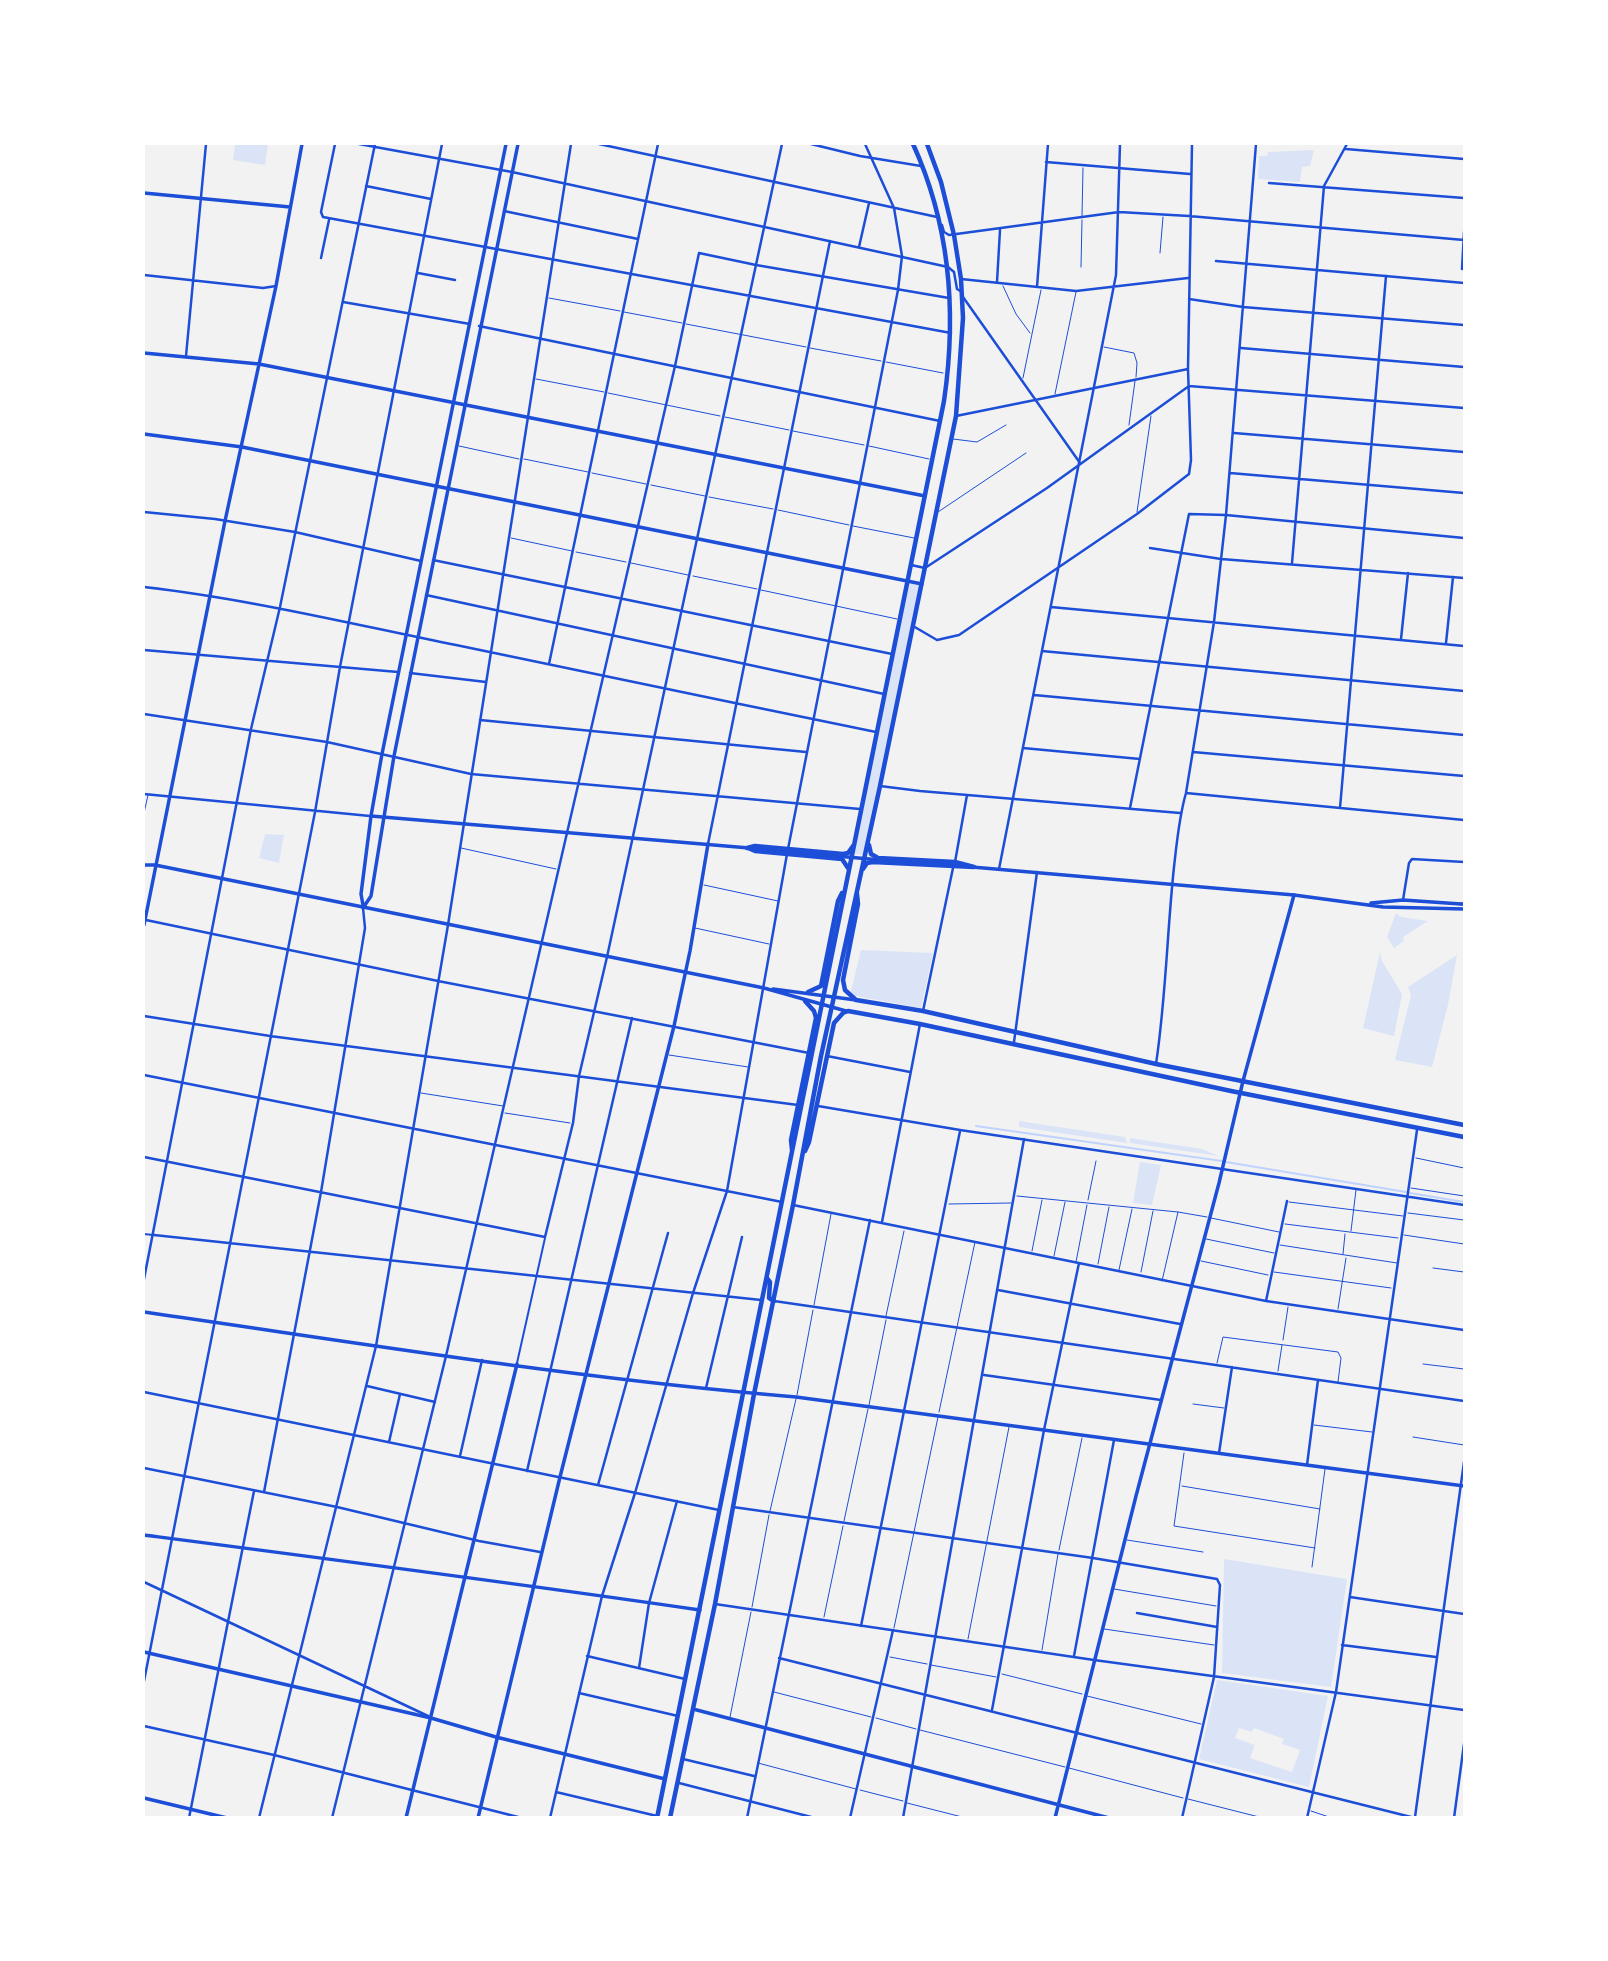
<!DOCTYPE html>
<style>
body{margin:0}
#map{position:relative;width:1608px;height:1961px;overflow:hidden;background:#f2f2f2;font-family:Lato,sans-serif}
canvas{display:block}
.frame{position:absolute;inset:0;border:145px solid #fff;pointer-events:none}
</style>
<div id="map">
<canvas width="1608" height="1961"></canvas>
<div class="frame"></div>
</div>
<script>
const context = document.querySelector('canvas').getContext('2d');
context.lineJoin = 'round';
function fill(path, color) { context.fillStyle = color; context.fill(path, 'evenodd'); }
function strokePath(path, color, width, dash) { context.strokeStyle = color; context.lineWidth = width; context.lineCap = dash ? 'butt' : 'round'; context.setLineDash(dash || []); context.stroke(path); }
fill(new Path2D(`
 M235 144H268L265 165 233 160Z
 M1314 150 1310 166 1302 167 1300 182 1258 179 1259 156H1267L1268 152Z
 M907 581 922 585 864 855 852 854Z
 M265 834 284 835 279 863 259 858Z
 M1396 913 1401 917 1428 921 1403 937 1404 941 1394 948 1387 937Z
 M861 950 933 953 921 1008 850 995Z
 M1380 952 1382 961 1402 994 1394 1036 1363 1028Z
 M1457 955 1448 1005 1432 1067 1395 1060 1411 995 1408 987Z
 M1019 1121 1125 1137 1127 1143 1019 1127Z
 M1130 1138 1202 1149 1219 1156 1130 1143Z
 M1140 1162 1161 1165 1152 1205 1133 1203Z
 M1224 1559 1347 1579 1331 1687 1222 1673Z
 M1217 1680 1328 1696 1309 1787 1199 1759ZM1239 1728 1252 1732 1254 1728 1284 1739 1282 1744 1300 1750 1292 1772 1250 1758 1255 1745 1235 1738Z`), '#dbe4f7');
strokePath(new Path2D(`
 M976 1126 1222 1161
 M1226 1162 1406 1192
 M1410 1193 1464 1202`), '#bfd3fe', 2);
strokePath(new Path2D(`
 M1082 216 1083 168
 M1160 253 1163 217
 M1081 267 1082 220
 M1003 286 1016 314 1030 333
 M549 298 620 311
 M624 312 682 323
 M686 324 806 347
 M1104 347 1134 353 1137 363 1136 377
 M810 348 881 361
 M886 362 943 373
 M1023 378 1041 290
 M536 379 604 392
 M608 393 720 416
 M1055 394 1076 292
 M725 417 789 430
 M1129 425 1135 381
 M793 431 864 445
 M953 439 977 442 1006 425
 M459 446 519 459
 M869 446 929 459
 M524 459 588 472
 M592 473 646 484
 M651 485 705 496
 M709 497 773 509
 M778 510 849 525
 M938 512 1026 453
 M1137 512 1151 416
 M853 526 914 538
 M511 538 572 551
 M576 552 626 562
 M631 563 688 575
 M693 576 757 589
 M761 590 897 619
 M144 813 148 795
 M461 848 556 869
 M704 885 778 901
 M695 928 769 944
 M669 1055 748 1067
 M421 1093 503 1106
 M505 1113 570 1123
 M1416 1158 1464 1168
 M1411 1188 1464 1196
 M1017 1196 1178 1212 1207 1217
 M1088 1200 1096 1161
 M1289 1202 1403 1216
 M949 1204 1011 1203
 M1408 1213 1464 1220
 M1211 1218 1279 1232
 M1285 1224 1398 1238
 M1351 1231 1356 1190
 M1404 1235 1464 1244
 M1206 1239 1274 1253
 M1280 1245 1397 1263
 M1032 1251 1042 1200
 M1343 1254 1345 1234
 M1054 1256 1065 1202
 M1201 1261 1268 1275
 M1076 1262 1087 1205
 M1098 1264 1109 1207
 M1433 1268 1464 1272
 M1119 1270 1132 1209
 M1141 1272 1153 1211
 M1274 1272 1391 1288
 M1162 1281 1178 1212
 M814 1305 831 1214
 M1338 1309 1346 1258
 M886 1316 904 1231
 M1283 1340 1288 1307
 M1217 1363 1223 1337 1338 1352 1341 1358 1338 1382
 M1423 1364 1464 1369
 M1278 1371 1282 1345
 M797 1395 813 1310
 M1193 1404 1224 1408
 M869 1405 886 1320
 M939 1412 975 1242
 M1314 1425 1372 1432
 M1413 1437 1464 1445
 M1184 1453 1174 1526 1315 1548
 M1182 1486 1320 1509
 M770 1511 796 1399
 M844 1521 868 1409
 M1127 1540 1203 1552
 M1059 1550 1082 1438
 M1312 1567 1325 1469
 M1114 1589 1216 1606
 M752 1607 769 1515
 M824 1617 843 1526
 M894 1628 938 1417
 M1104 1629 1214 1645
 M968 1639 1009 1427
 M1042 1650 1058 1554
 M890 1657 927 1664
 M931 1665 996 1677
 M1002 1674 1082 1694
 M774 1692 871 1717
 M1087 1696 1201 1724
 M730 1717 751 1612
 M876 1718 916 1729
 M920 1730 1065 1767
 M758 1763 856 1789
 M1069 1768 1183 1798
 M860 1790 903 1801
 M1188 1799 1263 1818
 M907 1803 966 1818
 M1311 1811 1332 1818`), '#1d4ed8', 1);
strokePath(new Path2D(`
 M144 1234 153 1235
 M517 1363 545 1238`), '#1d4ed8', 2);
strokePath(new Path2D(`
 M335 144 321 212 323 217 951 333
 M359 144 512 172 948 267 954 272 957 289 962 292
 M599 144 937 217
 M811 144 860 156 921 166
 M1346 149 1464 159
 M1046 162 1190 174
 M1269 183 1464 198
 M366 186 431 199
 M504 211 638 239
 M942 225 944 232 949 235 1119 212 1189 216 1464 240
 M859 247 869 203
 M321 258 329 220
 M1216 261 1464 283
 M1462 269 1464 232
 M418 273 455 280
 M144 275 263 288 276 286
 M961 279 1076 291 1188 278
 M997 282 1000 230
 M1037 287 1048 144
 M963 297 1080 463
 M1189 299 1243 307 1464 325
 M343 302 470 324
 M479 326 940 421
 M1241 348 1464 367
 M186 356 206 144
 M956 416 1188 369
 M1234 433 1464 452
 M1230 473 1464 493
 M144 512 215 519 295 532 421 561
 M1150 548 1221 559 1464 578
 M433 560 892 654
 M1292 563 1324 186 1347 144
 M911 565 925 568 1047 488 1189 386 1464 408
 M144 587C249 599 352 624 456 645 596 675 736 703 876 732
 M426 595 884 694
 M1051 607 1464 646
 M913 626 937 640 959 635 1137 514 1189 474 1191 460 1188 369 1192 144
 M1401 639 1408 573
 M1446 643 1453 577
 M144 650 398 672
 M1042 651 1464 691
 M549 664 658 144
 M410 673 486 682
 M1034 695 1464 735
 M144 714 327 742 471 774 860 809
 M480 720 806 752
 M1023 748 1140 759
 M1193 752 1464 776
 M880 786 920 791 1180 813
 M1186 793 1464 820
 M144 794 370 816
 M1130 808 1189 514 1226 515 1464 538
 M1340 808 1386 276
 M708 844 830 241
 M788 849 898 290 902 256 894 208 865 144
 M955 862 967 795
 M999 869 1116 275 1120 144
 M1403 900 1409 863 1412 859 1464 862
 M146 920 438 981 809 1053
 M923 1011 953 868
 M144 1016 270 1036 798 1105
 M1014 1042 1037 872
 M827 1056 910 1072
 M1156 1064C1166 998 1167 932 1174 867 1177 841 1179 817 1186 793L1214 622 1226 515 1256 144
 M144 1075 782 1202
 M818 1106 960 1130 1464 1205
 M144 1157 545 1237 573 1123 579 1076 607 957 782 144
 M793 1205 1266 1301 1464 1330
 M882 1222 920 1024
 M154 1235 761 1300
 M144 1279 251 729 280 607 375 144
 M998 1290 1180 1324
 M774 1301 1464 1401
 M1266 1301 1287 1201
 M984 1375 1161 1400
 M367 1386 435 1402
 M706 1388 742 1237
 M144 1392 719 1510
 M389 1442 400 1394
 M1219 1453 1232 1367
 M460 1456 482 1360
 M1307 1465 1318 1380
 M144 1468 337 1507 479 1541 540 1552
 M527 1471 632 1018
 M598 1485 668 1233
 M264 1492 321 1192 365 928 363 908
 M733 1507 1093 1558 1217 1579 1220 1585 1214 1677 1182 1818
 M144 1582 428 1716
 M1350 1597 1464 1614
 M715 1604 1094 1660 1464 1710
 M1137 1613 1217 1627
 M861 1626 960 1131
 M1342 1645 1436 1657
 M587 1656 685 1679
 M1074 1656 1114 1440
 M779 1658 1415 1818
 M639 1668 649 1603 677 1501
 M144 1681 315 812 340 667 442 144
 M579 1693 678 1716
 M992 1710 1044 1430 1079 1263
 M144 1726 274 1755 522 1818
 M683 1759 754 1776
 M679 1783 815 1818
 M556 1792 657 1816
 M1415 1817 1464 1462
 M189 1818 254 1491
 M259 1818 376 1346 448 925 571 144
 M332 1818 446 1356 675 366 699 253 756 265 949 298
 M550 1818 602 1596 635 1493 693 1293 727 1191 787 854
 M747 1818 870 1220
 M850 1818 893 1630
 M903 1818 1024 1139
 M1307 1818 1336 1692 1417 1130
 M1454 1818 1464 1744`), '#1d4ed8', 2.5);
strokePath(new Path2D(`
 M144 193 290 207
 M144 353 259 364 925 496
 M144 434 242 447 922 584
 M144 925 225 521 276 286 302 144
 M144 1535C329 1559 515 1583 700 1610
 M144 1652 431 1718 496 1737 665 1779
 M693 1709 1109 1818
 M144 1798 227 1818
 M406 1818 517 1364
 M478 1818 560 1477 674 1026 690 951 708 844
 M1055 1818 1136 1496 1219 1183 1243 1081 1294 895`), '#1d4ed8', 3.5);
strokePath(new Path2D(`
 M761 849 880 860
 M972 867 1294 895 1383 907 1464 909
 M1371 903 1403 900 1461 904
 M363 905 361 894 371 816 382 754 506 144
 M363 908 371 896 394 756 518 144
 M144 1312C360 1343 578 1379 796 1397L1464 1486`), '#1d4ed8', 3.5);
strokePath(new Path2D(`
 M371 816 761 849
 M144 865H155L764 988 846 1011
 M1461 904H1464
 M773 989 856 1000`), '#1d4ed8', 3.5);
strokePath(new Path2D(`
 M869 845 871 854 878 858 955 862 974 867
 M747 848 755 846 843 854 848 853 853 846
 M748 848 755 851 842 859 848 868
 M863 869 867 863 873 862 974 867
 M857 894 858 904 843 980 845 990 856 1000 923 1011 1156 1064 1464 1125
 M808 992 821 986 838 901 842 893
 M792 1150 791 1140 816 1018 814 1011 805 1001
 M805 1151 809 1142 834 1023 843 1013 848 1011 920 1024 1231 1091 1464 1137
 M767 1278 770 1282 769 1298 774 1301
 M657 1818 944 401C957 312 950 225 913 144
 M670 1818 715 1604 754 1394 793 1205 821 1056 880 786 956 416 963 318 961 279 954 235 941 182 927 144`), '#1d4ed8', 4.5);
</script>
